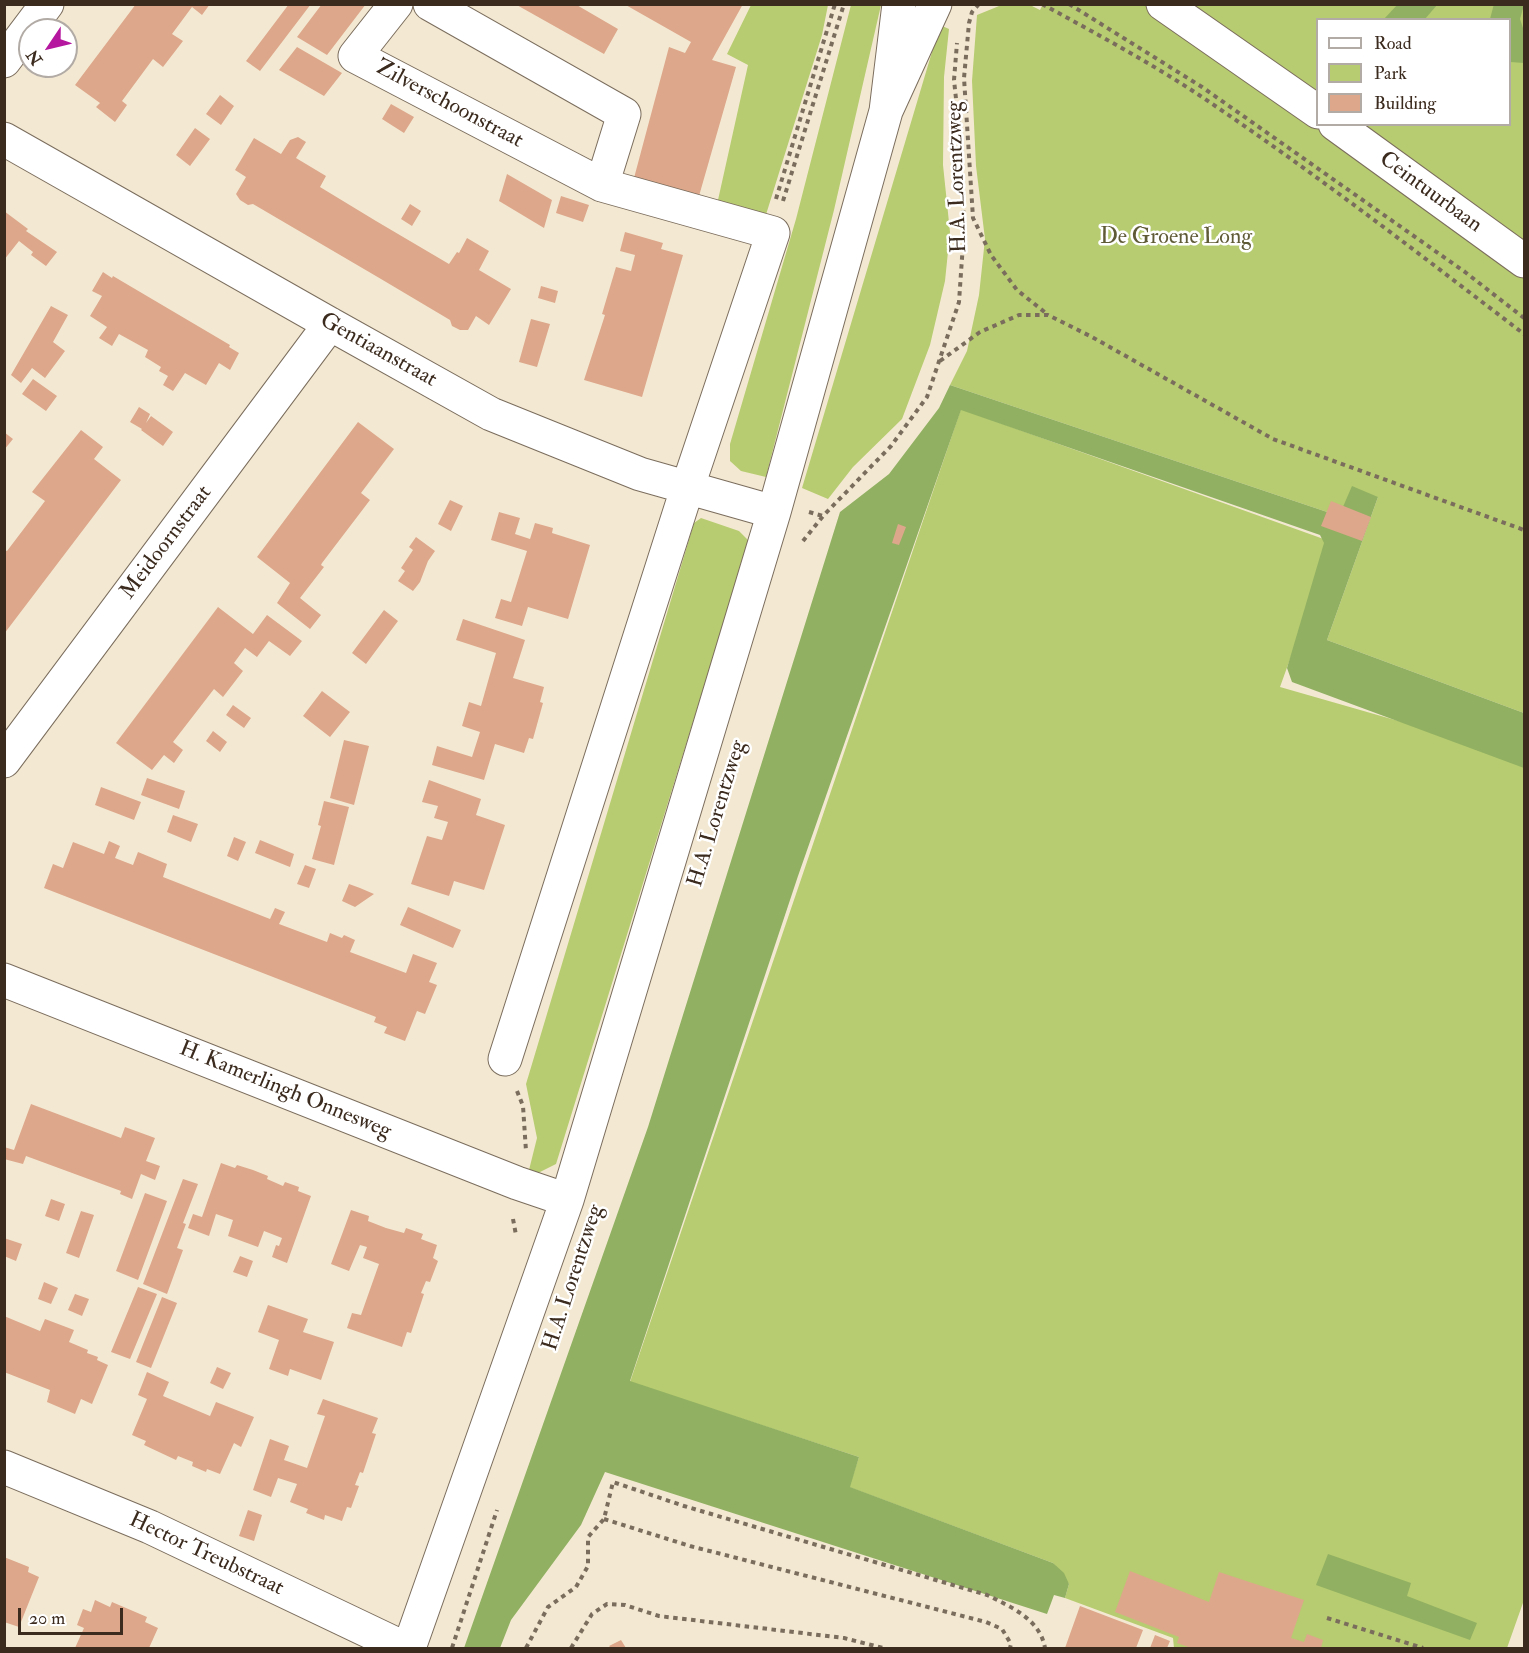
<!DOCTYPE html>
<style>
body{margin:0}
#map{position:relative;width:1529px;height:1653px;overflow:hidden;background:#f3e9d2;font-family:"IM FELL Double Pica",serif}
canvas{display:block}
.frame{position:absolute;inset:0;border:6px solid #3b2a1e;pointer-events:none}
.legend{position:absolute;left:1316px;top:18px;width:195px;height:108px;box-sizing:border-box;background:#fff;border:2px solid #b1aaa5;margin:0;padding:8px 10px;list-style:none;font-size:18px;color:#3b2a1e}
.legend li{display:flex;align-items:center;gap:12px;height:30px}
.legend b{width:30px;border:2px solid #b1aaa5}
.north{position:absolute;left:18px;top:18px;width:60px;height:60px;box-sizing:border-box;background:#fff;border:2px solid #b1aaa5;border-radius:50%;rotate:235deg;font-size:16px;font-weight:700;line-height:24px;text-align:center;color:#3b2a1e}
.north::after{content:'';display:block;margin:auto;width:21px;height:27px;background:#b5179e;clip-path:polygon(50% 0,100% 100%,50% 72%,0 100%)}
.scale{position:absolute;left:18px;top:1608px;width:105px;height:27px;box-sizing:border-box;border:3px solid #3b2a1e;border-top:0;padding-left:8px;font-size:18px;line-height:21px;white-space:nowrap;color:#3b2a1e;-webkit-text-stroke:4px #fff;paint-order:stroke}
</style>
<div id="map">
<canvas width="1529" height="1653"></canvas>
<div class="frame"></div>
<ul class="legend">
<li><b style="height:8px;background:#fff"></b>Road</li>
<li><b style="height:16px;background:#b7cc70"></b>Park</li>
<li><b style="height:16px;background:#dda78b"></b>Building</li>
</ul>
<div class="north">N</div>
<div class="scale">20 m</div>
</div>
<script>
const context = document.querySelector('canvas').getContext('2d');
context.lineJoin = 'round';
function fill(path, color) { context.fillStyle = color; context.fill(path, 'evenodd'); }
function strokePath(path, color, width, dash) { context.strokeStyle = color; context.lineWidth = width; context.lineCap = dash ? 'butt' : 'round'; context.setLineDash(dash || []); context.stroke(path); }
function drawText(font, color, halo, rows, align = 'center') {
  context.font = font + ' "IM FELL Double Pica",serif'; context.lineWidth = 5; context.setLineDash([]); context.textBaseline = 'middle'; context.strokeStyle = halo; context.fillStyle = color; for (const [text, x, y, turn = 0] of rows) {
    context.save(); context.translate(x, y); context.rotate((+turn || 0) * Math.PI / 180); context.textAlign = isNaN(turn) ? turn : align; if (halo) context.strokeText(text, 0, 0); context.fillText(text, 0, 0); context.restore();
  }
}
fill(new Path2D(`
 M1004 4 1030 5 1040 10 1043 4 1524 5V713L1327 640 1378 497 1339 516 950 385 967 351 979 295 985 239 976 166 972 81 977 15ZM1318 20H1510V124H1318Z
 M751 5H828L822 35 764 221 716 209 748 65 727 54Z
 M851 5H881L834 210 766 477 741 471 730 461V444L796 219Z
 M940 25 949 29 944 77 943 165 950 232 945 281 930 345 902 419 853 467 828 499 802 488Z
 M961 409 1332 542 1280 687 1524 757V1600L1507 1648H1174L1173 1638 1065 1598 1069 1584 1053 1563 849 1487 859 1457 630 1382Z
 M701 518 739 531 749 541 556 1164 536 1174 529 1170 537 1138 526 1084 694 523Z`), '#b7cc70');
fill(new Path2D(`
 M1398 4H1437V5L1425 19H1384Z
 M1494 4 1524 5 1520 19 1524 31V63L1510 62V20L1490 19Z
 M950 385 1339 516 1352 486 1378 497 1327 640 1524 713V768L1292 682 1287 668 1324 543 1320 535 961 410 798 876 630 1381 859 1457 850 1487 1053 1563 1064 1573 1069 1584 1065 1598 1054 1595 1047 1614 605 1472 581 1525 511 1620 500 1648H464L648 1127 840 512 889 474 939 408Z
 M1328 1554 1411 1583 1407 1596 1477 1623 1470 1640 1316 1585Z`), '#91b062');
fill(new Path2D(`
 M136 4H210L202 15 192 7 172 34 183 41 163 67 153 59 122 101 127 105 115 122 96 107 100 103 75 85Z
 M289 4H311L260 71 246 61Z
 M322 4H366L327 55 297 37Z
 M515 4H575L618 29 604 54Z
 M624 4H743L712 60 736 67 699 196 634 178 669 47 685 53 691 42Z
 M297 47 342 73 324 96 279 70Z
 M220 95 234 106 221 125 206 114Z
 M391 104 414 117 404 133 382 119Z
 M195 128 210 139 190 166 176 155Z
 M298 137 306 142 296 158 326 176 320 187 376 221 449 264 457 252 459 253 467 238 489 251 479 270 511 289 489 325 476 316 468 330H460L452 326 450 320 381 279 253 204 248 205 240 200 236 194 246 177 235 170 254 138 281 154 290 140Z
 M507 174 552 200 544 228 499 201Z
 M561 196 589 205 583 222 556 213Z
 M410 204 421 211 412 226 401 219Z
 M4 211 28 229 26 231 57 252 46 266 31 255 33 252 19 241 4 260Z
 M625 232 663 243 661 249 683 255 642 397 584 380 605 315 602 314 616 267 631 271 635 255 620 251Z
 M103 272 112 278 113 276 230 345 229 347 239 353 230 370 219 363 206 385 185 373 173 391 163 385 168 376 159 371 161 367 145 357 148 350 119 334 112 346 99 338 107 327 90 316 102 296 92 291Z
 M541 286 558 291 555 303 538 298Z
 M51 306 68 315 53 342 65 351 45 378 32 368 21 383 11 375Z
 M531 319 550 324 537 367 519 362Z
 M33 379 57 396 46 411 22 394Z
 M139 407 150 414 146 423 151 416 173 432 163 446 141 430 142 429 130 422Z
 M358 422 394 449 361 493 370 500 322 563 321 565 324 567 300 598 321 615 310 629 277 603 290 583 257 557Z
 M81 430 103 447 94 459 121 480 4 634V550L7 551 45 501 32 492Z
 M4 432 13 439 4 450Z
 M450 500 463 506 451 531 438 524Z
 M1331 501 1371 517 1362 541 1321 526Z
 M499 512 520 518 515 534 530 539 535 523 553 528 552 533 590 545 568 619 528 607 522 626 495 618 501 599 511 602 527 551 491 540Z
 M898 524 906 527 899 545 892 543Z
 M416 537 435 551 428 561 420 582 413 591 398 581 405 571 401 568 413 550 409 547Z
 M218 607 253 634 267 615 302 641 290 656 269 641 257 657 245 648 234 663 243 671 223 697 214 689 173 742 183 750 174 763 164 755 152 770 116 743Z
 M384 610 398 621 366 664 352 653Z
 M463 619 525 640 513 678 544 687 540 702 543 703 533 739 529 738 524 753 495 744 484 780 432 765 437 746 472 757 480 732 462 726 469 702 481 706 496 653 456 640Z
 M322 691 350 712 330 737 303 716Z
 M233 705 251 718 244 728 226 715Z
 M213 731 227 742 220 752 206 741Z
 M344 740 369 746 354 805 330 798Z
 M147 778 185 791 179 809 141 795Z
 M429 780 481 799 476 815 505 825 484 890 454 881 449 896 411 884 427 836 442 840 448 822 434 818 438 806 422 802Z
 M101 787 141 802 134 820 95 805Z
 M324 801 349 807 334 865 312 859 321 826 318 825Z
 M173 815 198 824 191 842 167 832Z
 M234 837 246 842 238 861 227 856Z
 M260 840 294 854 290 867 255 853Z
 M109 841 120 846 115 858 133 865 138 852 167 864 163 877 270 919 275 908 285 912 279 924 327 942 330 933 342 938 344 935 355 940 350 952 406 973 413 954 437 963 429 982 437 985 425 1014 417 1011 405 1041 384 1033 387 1027 374 1022 376 1017 44 888 53 864 63 868 73 842 104 854Z
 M305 865 316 869 309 888 297 884Z
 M349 884 360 888 374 894 355 907 342 901Z
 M408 907 461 930 453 948 400 925Z
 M31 1104 121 1138 125 1127 155 1138 146 1161 160 1166 155 1180 141 1174 132 1199 120 1194 121 1191 26 1156 23 1164 4 1159V1147L14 1150Z
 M221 1163 235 1168 237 1165 253 1170 268 1176 267 1179 283 1186 285 1182 299 1187 298 1191 311 1196 287 1263 272 1257 276 1245 279 1246 282 1238 264 1231 258 1247 228 1236 233 1220 216 1214 209 1236 188 1228 193 1214 202 1217Z
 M183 1179 198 1184 183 1223 186 1224 177 1248 183 1250 167 1294 143 1284Z
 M145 1193 167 1201 138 1280 116 1271Z
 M51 1199 65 1204 59 1221 45 1216Z
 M351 1210 369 1216 368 1221 386 1228 404 1233 406 1228 423 1234 421 1239 437 1245 433 1258 438 1261 430 1282 426 1281 421 1293 424 1294 411 1333 407 1332 402 1347 347 1328 352 1313 361 1315 379 1264 363 1258 367 1247 360 1245 349 1271 331 1264Z
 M81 1211 94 1215 79 1258 66 1253Z
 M4 1238 22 1244 16 1261 4 1256Z
 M240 1256 253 1261 247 1277 233 1272Z
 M44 1282 58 1288 51 1304 38 1299Z
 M138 1287 157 1294 130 1359 111 1352Z
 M75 1294 89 1299 82 1316 68 1310Z
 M162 1297 177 1303 151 1368 136 1362Z
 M268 1305 308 1319 303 1332 334 1342 321 1380 290 1369 288 1376 269 1369 279 1340 258 1332Z
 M4 1316 40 1331 45 1319 74 1330 69 1342 88 1350 87 1353 98 1357 97 1360 108 1365 92 1404 81 1399 75 1414 47 1402 50 1390 4 1372Z
 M217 1367 231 1373 223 1389 210 1383Z
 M147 1372 169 1382 163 1396 210 1416 216 1402 254 1417 241 1447 234 1443 220 1474 207 1469 206 1472 192 1466 193 1462 178 1456 176 1460 144 1445 146 1441 132 1435 147 1399 138 1395Z
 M323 1399 378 1418 372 1433 376 1434 363 1473 360 1472 355 1485 359 1486 351 1508 347 1507 342 1521 325 1515 324 1520 306 1513 308 1509 290 1502 297 1484 278 1478 271 1497 253 1490 270 1439 289 1446 284 1460 307 1468 325 1416 317 1414Z
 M248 1510 262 1515 254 1541 239 1536Z
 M4 1557 29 1567 28 1572 39 1577 19 1627 4 1622Z
 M1130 1571 1209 1602 1219 1572 1304 1600 1291 1638 1304 1642 1307 1634 1323 1640 1321 1648H1191L1177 1643 1179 1637 1115 1612Z
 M95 1600 110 1607 112 1602 147 1617 145 1622 158 1628 149 1648H75L84 1628 77 1625 83 1609 91 1612Z
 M1080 1606 1143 1630 1136 1648H1065Z
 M1155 1635 1170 1641 1167 1648H1150Z
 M621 1640 626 1648H611L609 1646Z`), '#dda78b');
const minor = new Path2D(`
 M396 4 355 56 602 185 773 233 687 489 505 1059
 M430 4 624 114 602 185
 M899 4 886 111 935 4
 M4 61 47 4
 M4 139 330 324 491 414 640 474 774 512
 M4 761 330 324
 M4 980 517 1183 567 1200
 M4 1467 150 1527 404 1648
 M409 1648 567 1200 774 512 886 111`);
const major = new Path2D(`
 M1163 4 1318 112
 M1335 124 1524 261`);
strokePath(minor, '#7b6d5d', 35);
strokePath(major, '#7b6d5d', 35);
strokePath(new Path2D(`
 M979 4 972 12 969 23 964 78 973 218 991 255 1017 290 1047 314
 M1042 4C1095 33 1149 62 1199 95 1311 170 1418 253 1524 334
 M1069 4 1202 87 1465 272 1524 318
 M776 199 835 4
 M783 201 844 4
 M940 361 980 332 1019 315H1048L1092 337 1273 439 1524 530
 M809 512 823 516
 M803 541 823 516 891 446 927 397 959 302 964 229 961 145 954 80 957 43
 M517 1091 523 1106 526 1151
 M513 1219 516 1235
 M604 1519 690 1546 986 1622 1002 1629 1011 1644 1010 1648
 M1327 1618 1423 1648
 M452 1648 497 1510
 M526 1648 548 1607 576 1587 588 1566V1537L604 1519 613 1482 684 1506 987 1595C1011 1607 1040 1619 1045 1648
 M571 1648 592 1614 607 1604 625 1605 659 1616 844 1638 883 1648`), '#7b6d5d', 4, [4.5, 4.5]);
strokePath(minor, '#fff', 33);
strokePath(major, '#fff', 33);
drawText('22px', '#3b2a1e', '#fff', [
 ["Zilverschoonstraat",449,105,28],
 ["H.A. Lorentzweg",958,177,-92],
 ["Ceintuurbaan",1430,193,36],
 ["Gentiaanstraat",378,351,29],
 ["Meidoornstraat",167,543,-53],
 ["H.A. Lorentzweg",718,814,-73],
 ["H. Kamerlingh Onnesweg",285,1091,22],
 ["H.A. Lorentzweg",574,1278,-72],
 ["Hector Treubstraat",206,1555,25]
]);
drawText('22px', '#605b37', '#fff', [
 ["De Groene Long",1176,238]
]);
</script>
